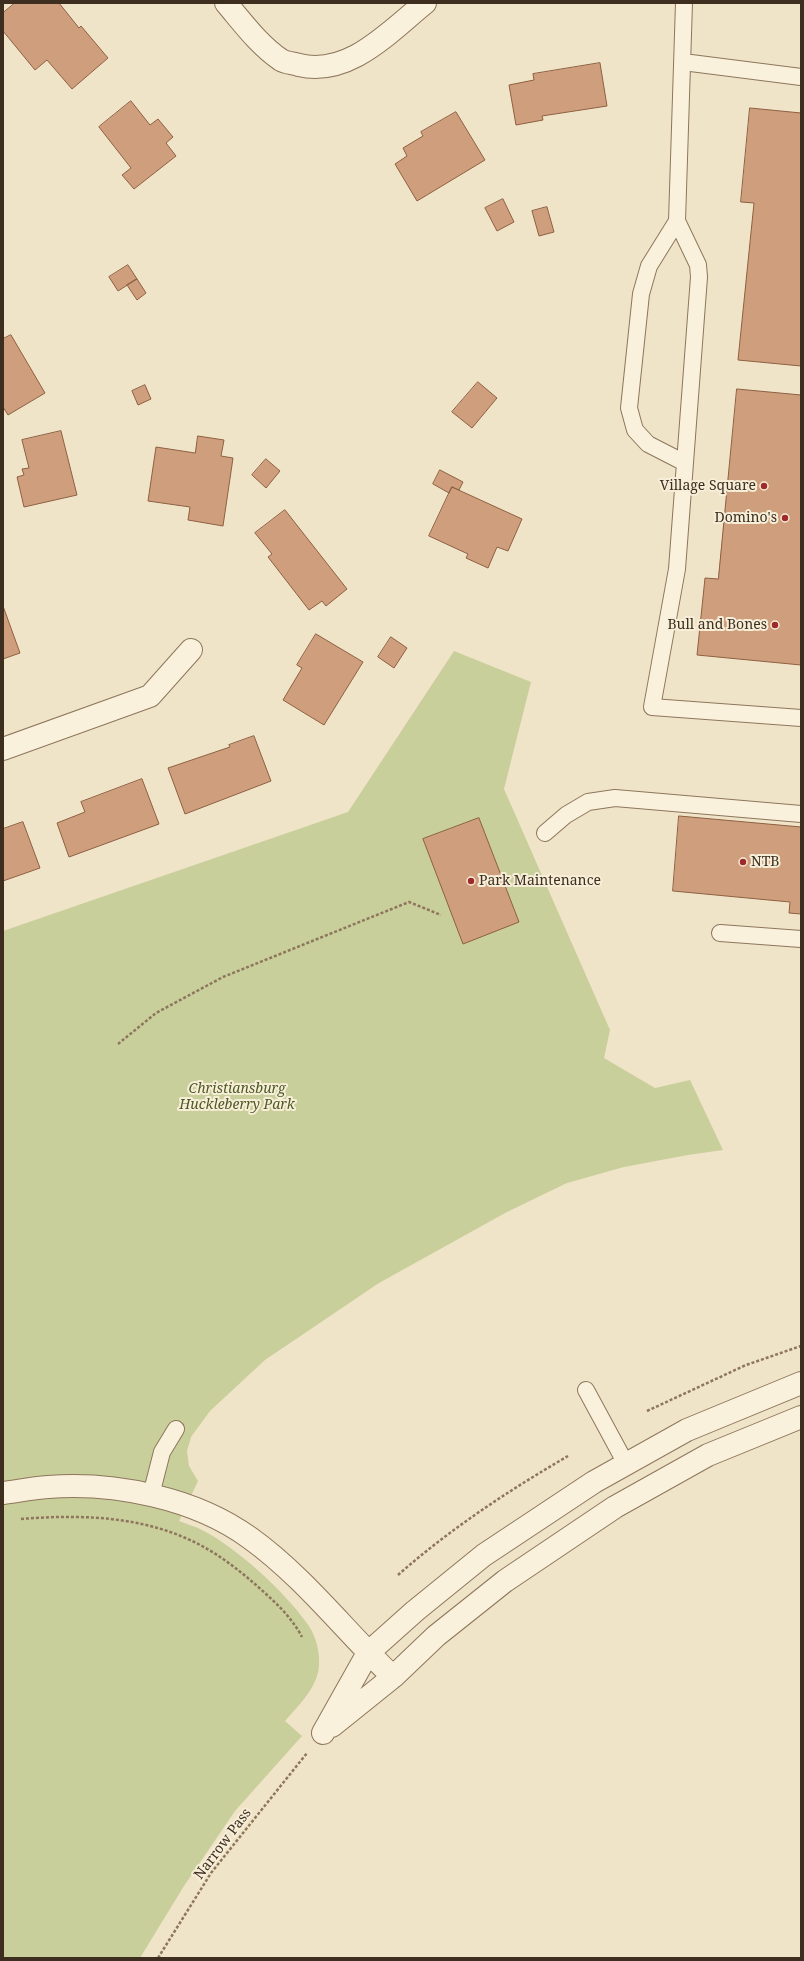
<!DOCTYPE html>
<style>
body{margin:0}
#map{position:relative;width:804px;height:1961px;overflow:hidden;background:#f0e4c8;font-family:"Noto Serif",serif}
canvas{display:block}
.frame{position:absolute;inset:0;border:4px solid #3d2e20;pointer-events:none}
</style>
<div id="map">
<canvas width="804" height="1961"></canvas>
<div class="frame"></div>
</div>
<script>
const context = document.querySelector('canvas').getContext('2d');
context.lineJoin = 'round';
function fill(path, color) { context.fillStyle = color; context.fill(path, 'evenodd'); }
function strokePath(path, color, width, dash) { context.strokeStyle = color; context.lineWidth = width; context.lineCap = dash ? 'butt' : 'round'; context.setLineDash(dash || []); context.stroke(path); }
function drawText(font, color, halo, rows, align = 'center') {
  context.font = font + ' "Noto Serif",serif'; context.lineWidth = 4; context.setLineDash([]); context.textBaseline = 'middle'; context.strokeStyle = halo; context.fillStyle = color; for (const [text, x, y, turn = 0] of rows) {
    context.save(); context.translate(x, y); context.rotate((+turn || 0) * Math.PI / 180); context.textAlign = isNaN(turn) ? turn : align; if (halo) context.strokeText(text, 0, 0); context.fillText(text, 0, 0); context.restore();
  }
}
fill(new Path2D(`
 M454 651 531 682 504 789 610 1030 604 1058 655 1088 690 1080 723 1150 688 1155 624 1167 567 1183 507 1212 379 1283 265 1360 210 1411 191 1437 187 1451 189 1466 198 1481 179 1521C186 1524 195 1526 202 1530 236 1547 284 1591 306 1622 315 1633 320 1650 319 1665 318 1687 299 1705 285 1721L302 1736 235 1811 184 1886 140 1958H3V931L348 812Z`), '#c9cf9b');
const building = new Path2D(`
 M15 3H59L79 28 81 26 108 58 72 89 47 60 35 70 3 31V13Z
 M600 63 607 106 542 116 543 120 516 125 509 85 534 80 533 74Z
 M131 101 150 125 158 119 173 137 166 143 176 156 134 189 122 175 131 168 99 127Z
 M750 108 801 113V366L738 360 754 203 741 202Z
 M456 112 485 160 417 201 395 164 407 156 403 148 423 136 421 132Z
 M503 199 514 222 497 231 485 208Z
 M547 207 554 232 539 236 532 211Z
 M128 265 137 279 118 291 109 277Z
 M137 279 146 293 137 300 127 285Z
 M11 335 45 393 8 415 3 407V339Z
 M478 382 497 398 472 428 452 412Z
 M145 385 151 399 138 405 132 391Z
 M737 389 801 395V665L697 655 705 578 718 579Z
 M61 431 77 495 24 507 17 477 24 475 22 469 29 468 22 440Z
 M198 436 224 440 221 456 233 458 223 526 188 520 190 507 148 501 156 447 195 453Z
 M266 459 280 471 266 488 252 475Z
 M440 470 463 482 459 490 452 487 449 493 433 484Z
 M452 487 522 519 508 551 497 547 488 568 466 558 468 554 429 536Z
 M285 510 347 589 326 606 322 601 309 610 268 557 272 554 255 533Z
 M3 606 20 653 3 659Z
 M316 634 363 662 324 725 283 700 302 668 297 665Z
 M391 637 407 648 394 668 378 657Z
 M254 736 271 781 185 814 168 768 230 747 229 745Z
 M142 779 159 824 69 857 57 823 85 812 81 802Z
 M679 816 801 827V914L789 913 790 902 673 891Z
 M479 818 519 922 463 944 423 839Z
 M23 822 40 868 3 881V829Z`);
fill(building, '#cf9f7d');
strokePath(building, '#8d5f41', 1);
const lane = new Path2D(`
 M684 3 677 221 698 265 699 277 677 569 652 707 801 718
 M683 62 801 77
 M677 221 649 266 641 294 629 408 635 430 648 444 685 463
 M545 833 566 815 588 802 615 798 801 814
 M720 933 801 939
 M586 1390 626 1464
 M151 1495 162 1452 176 1429`);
const street = new Path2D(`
 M226 3C243 23 259 45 281 60 286 63 293 63 299 65 349 77 389 32 425 3
 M3 749 150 696 191 650
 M3 1493C18 1491 33 1488 48 1487 115 1482 195 1498 250 1538 303 1576 346 1632 393 1677
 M332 1726 393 1677 436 1636 505 1581 615 1507 708 1455 801 1417
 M323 1733 368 1653 415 1611 484 1555 594 1482 687 1430 801 1383`);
strokePath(lane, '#8d765c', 18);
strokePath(street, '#8d765c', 24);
strokePath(new Path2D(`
 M118 1044 156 1013 223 977 409 902 441 915
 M647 1411 746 1365 801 1346
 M21 1519C82 1514 147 1516 202 1546 221 1556 240 1571 256 1585 274 1601 291 1616 302 1637
 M398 1575C450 1529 508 1491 568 1456
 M158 1958 211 1873 307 1753`), '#8d765c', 2.5, [3, 2]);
strokePath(lane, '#faf1dc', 16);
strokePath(street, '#faf1dc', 22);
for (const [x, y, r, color] of [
 [764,486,4,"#9e2a2b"],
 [785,518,4,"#9e2a2b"],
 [775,625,4,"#9e2a2b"],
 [743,862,4,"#9e2a2b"],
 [471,881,4,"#9e2a2b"]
]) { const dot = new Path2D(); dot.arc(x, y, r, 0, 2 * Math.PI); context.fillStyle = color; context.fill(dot); strokePath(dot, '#f7eed8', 1.5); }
drawText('14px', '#3d2e20', '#f7eed8', [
 ["Village Square",756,486],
 ["Domino's",777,518],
 ["Bull and Bones",767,625],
 ["NTB",751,862,"left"],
 ["Park Maintenance",479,881,"left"]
], 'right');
drawText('italic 14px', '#4d5a26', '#f7eed8', [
 ["Christiansburg",237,1089],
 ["Huckleberry Park",237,1105]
]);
drawText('14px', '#3d2e20', '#f7eed8', [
 ["Narrow Pass",223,1844,-53]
]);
</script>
